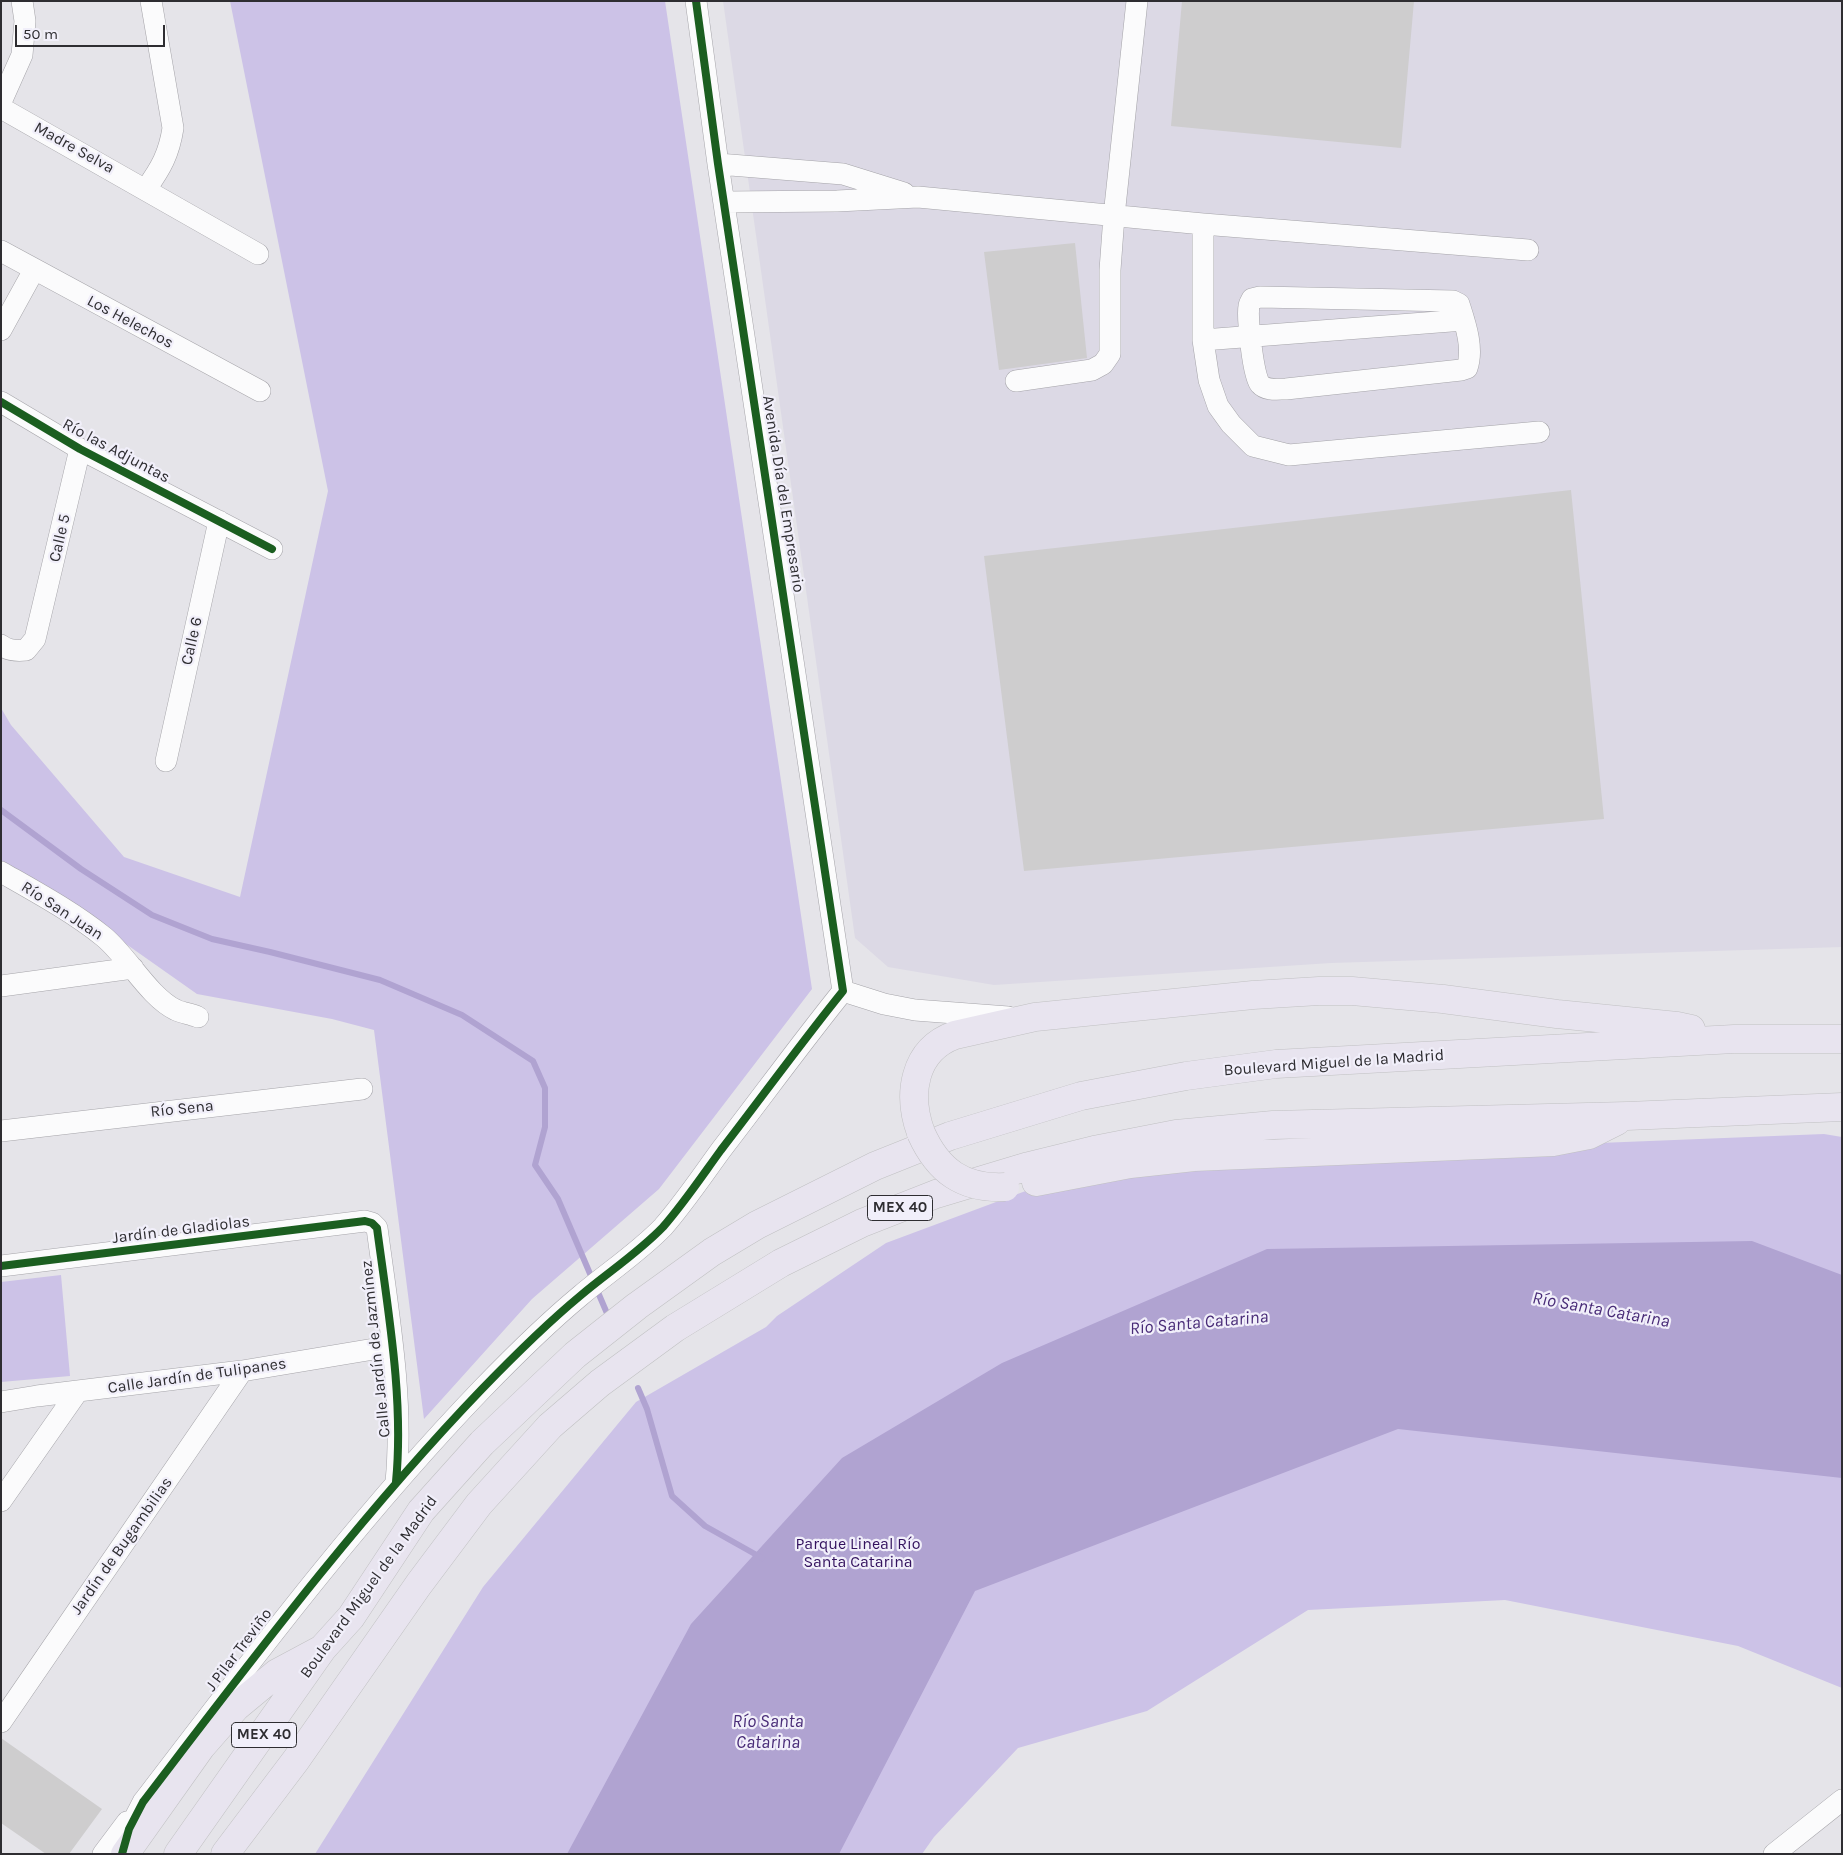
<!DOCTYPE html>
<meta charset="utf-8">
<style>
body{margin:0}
#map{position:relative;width:1843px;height:1855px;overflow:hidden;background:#e5e4e9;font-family:Karla,sans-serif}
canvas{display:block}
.frame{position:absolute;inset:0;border:2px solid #2e2d31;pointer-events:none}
.scale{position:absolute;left:15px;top:25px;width:150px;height:22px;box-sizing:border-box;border:2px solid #2e2d31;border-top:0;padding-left:6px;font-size:15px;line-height:18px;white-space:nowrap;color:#2e2d31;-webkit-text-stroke:4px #f1effa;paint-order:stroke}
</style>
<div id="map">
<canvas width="1843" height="1855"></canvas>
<div class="frame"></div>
<div class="scale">50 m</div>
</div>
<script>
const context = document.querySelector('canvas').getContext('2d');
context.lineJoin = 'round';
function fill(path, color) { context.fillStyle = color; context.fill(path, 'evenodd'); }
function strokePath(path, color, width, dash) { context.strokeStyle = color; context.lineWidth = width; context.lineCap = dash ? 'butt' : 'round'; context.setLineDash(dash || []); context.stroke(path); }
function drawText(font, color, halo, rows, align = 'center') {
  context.font = font + ' Karla,sans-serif'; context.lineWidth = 4.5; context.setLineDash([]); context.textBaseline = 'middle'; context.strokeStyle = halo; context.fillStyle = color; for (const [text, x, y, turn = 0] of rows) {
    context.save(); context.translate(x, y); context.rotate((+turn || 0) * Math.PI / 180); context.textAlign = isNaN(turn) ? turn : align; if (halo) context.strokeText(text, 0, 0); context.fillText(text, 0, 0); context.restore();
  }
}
fill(new Path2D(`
 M723 1H1842V947L1331 963 994 985 888 967 855 938Z`), '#dcd9e5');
fill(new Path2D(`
 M230 1H665L812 989 659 1189 532 1299 424 1419 374 1030 332 1019 197 994 82 913 1 863V708L11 725 124 857 240 897 328 491Z
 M1824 1134 1842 1137V1688L1738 1646 1505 1600 1308 1610 1147 1711 1018 1748 934 1837 922 1854H315L483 1587 636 1402 766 1327 777 1316 886 1243 1031 1189 1144 1164 1500 1147Z
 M61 1275 70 1376 1 1382V1282Z`), '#ccc2e7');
fill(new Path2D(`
 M1752 1241 1842 1275V1478L1398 1429 975 1591 839 1854H567L691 1624 842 1458 1002 1363 1267 1249Z`), '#b0a3d1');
strokePath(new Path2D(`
 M1 810 81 869 152 915 212 939 270 952 380 980 462 1015 533 1061 545 1088V1127L535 1165 558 1199 609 1318
 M638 1388 647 1409 672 1496 705 1526 762 1558`), '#b0a3d1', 6);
fill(new Path2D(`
 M1182 1H1414L1401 148 1171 126Z
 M1075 243 1087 358 999 370 984 252Z
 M1571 490 1604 819 1024 871 984 556Z
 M1 1738 102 1809 69 1854H46L1 1823Z`), '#cecdce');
const minor = new Path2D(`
 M696 1 718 164 843 991
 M1 102 22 55 25 21 22 1
 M1 108 258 254
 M718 164 843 174 904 193
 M146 189C161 168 169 154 173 128L151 1
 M725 202 837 201 918 197 1203 224 1528 250
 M1203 224V340L1209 380 1218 406 1231 424 1253 446 1289 455 1539 432
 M1 251 260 391
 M1260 297 1453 301 1459 304C1465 323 1474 348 1467 368L1461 370 1286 389C1278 389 1266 391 1260 384 1253 377 1247 316 1249 306 1249 304 1251 301 1252 299Z
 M1 330 34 270
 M1203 340 1464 320
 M1016 381 1092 370 1103 364 1110 354V270L1114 216 1137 1
 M1 402 80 449 272 549
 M1 645C8 651 17 651 26 650L35 639 80 449
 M166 761 219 521
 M1 872C36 892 73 912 104 937 128 957 149 997 176 1010 183 1013 191 1014 198 1017
 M1 986 133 968
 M843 991 884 1004 915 1010 1008 1017
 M1 1131 362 1089
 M1 1266 365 1221 372 1223 377 1228C388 1311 404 1399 396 1482
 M1 1402 37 1396 242 1371 392 1346
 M1 1501 78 1391
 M1 1722 242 1371
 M124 1845 129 1829 143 1802C251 1661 358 1518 482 1389 513 1357 545 1325 580 1296 607 1273 638 1253 663 1227 684 1203 702 1176 721 1150 762 1097 801 1043 843 991
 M103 1854 127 1822
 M1774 1854 1842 1800`);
const highway = new Path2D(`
 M921 1133C907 1095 913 1050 955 1035L1035 1017 1253 995 1319 991H1352L1443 999 1557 1014 1677 1026 1691 1029
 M1036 1182 1130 1164 1194 1157 1553 1142 1589 1135 1617 1121
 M125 1854 201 1747 236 1707 277 1673 320 1650
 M178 1854 323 1648 351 1617 421 1511 482 1443 575 1355 637 1306 712 1252 757 1225 875 1166 950 1136 1081 1096 1186 1076 1276 1064 1734 1039H1842
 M225 1854 296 1760 419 1584 479 1504 550 1426 600 1383 675 1328 781 1263 862 1223 936 1194 1029 1166 1094 1150 1176 1134 1273 1125 1627 1116 1842 1107`);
strokePath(minor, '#a5a4a9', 22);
strokePath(highway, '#c0c0c2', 29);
strokePath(minor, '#fbfbfc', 21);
strokePath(highway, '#e8e4ef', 28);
const highwayBridge = new Path2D(`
 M921 1133C938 1171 963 1189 1005 1187`);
strokePath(highwayBridge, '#c0c0c2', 29, []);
strokePath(highwayBridge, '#e8e4ef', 28);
strokePath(new Path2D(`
 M1 402 80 449 272 549
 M1 1266 365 1221 372 1223 377 1228C388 1311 404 1399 396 1482
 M122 1854 129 1829 143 1802C251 1661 358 1518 482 1389 513 1357 545 1325 580 1296 607 1273 638 1253 663 1227 684 1203 702 1176 721 1150 762 1097 801 1043 843 991L718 164 696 1`), '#1b5e20', 8);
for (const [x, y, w] of [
 [900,1208,65],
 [264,1735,65]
]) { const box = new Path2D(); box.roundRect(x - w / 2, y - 12.5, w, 25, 4); context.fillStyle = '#f1effa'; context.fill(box); strokePath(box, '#2e2d31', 1); }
drawText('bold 15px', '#2e2d31', null, [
 ["MEX 40",900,1208],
 ["MEX 40",264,1735]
]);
drawText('16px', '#2e2d31', '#f1effa', [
 ["Madre Selva",74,148,29],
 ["Los Helechos",130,322,28],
 ["Río las Adjuntas",116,451,28],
 ["Avenida Día del Empresario",783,494,81],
 ["Calle 5",60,538,-77],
 ["Calle 6",192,641,-77],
 ["Río San Juan",62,911,33],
 ["Boulevard Miguel de la Madrid",1334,1063,-4],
 ["Río Sena",182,1109,-6],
 ["Jardín de Gladiolas",181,1230,-7],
 ["Calle Jardín de Jazmínez",376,1349,-96],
 ["Calle Jardín de Tulipanes",197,1376,-8],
 ["Jardín de Bugambilias",122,1546,-55],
 ["Boulevard Miguel de la Madrid",369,1587,-54],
 ["J Pilar Treviño",239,1650,-53]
]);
drawText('16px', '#33125e', '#f1effa', [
 ["Parque Lineal Río",858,1544],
 ["Santa Catarina",858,1562]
]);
drawText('italic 18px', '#482b77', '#f1effa', [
 ["Río Santa Catarina",1601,1310,10],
 ["Río Santa Catarina",1199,1323,-5],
 ["Río Santa",768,1722],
 ["Catarina",768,1743]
]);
</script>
